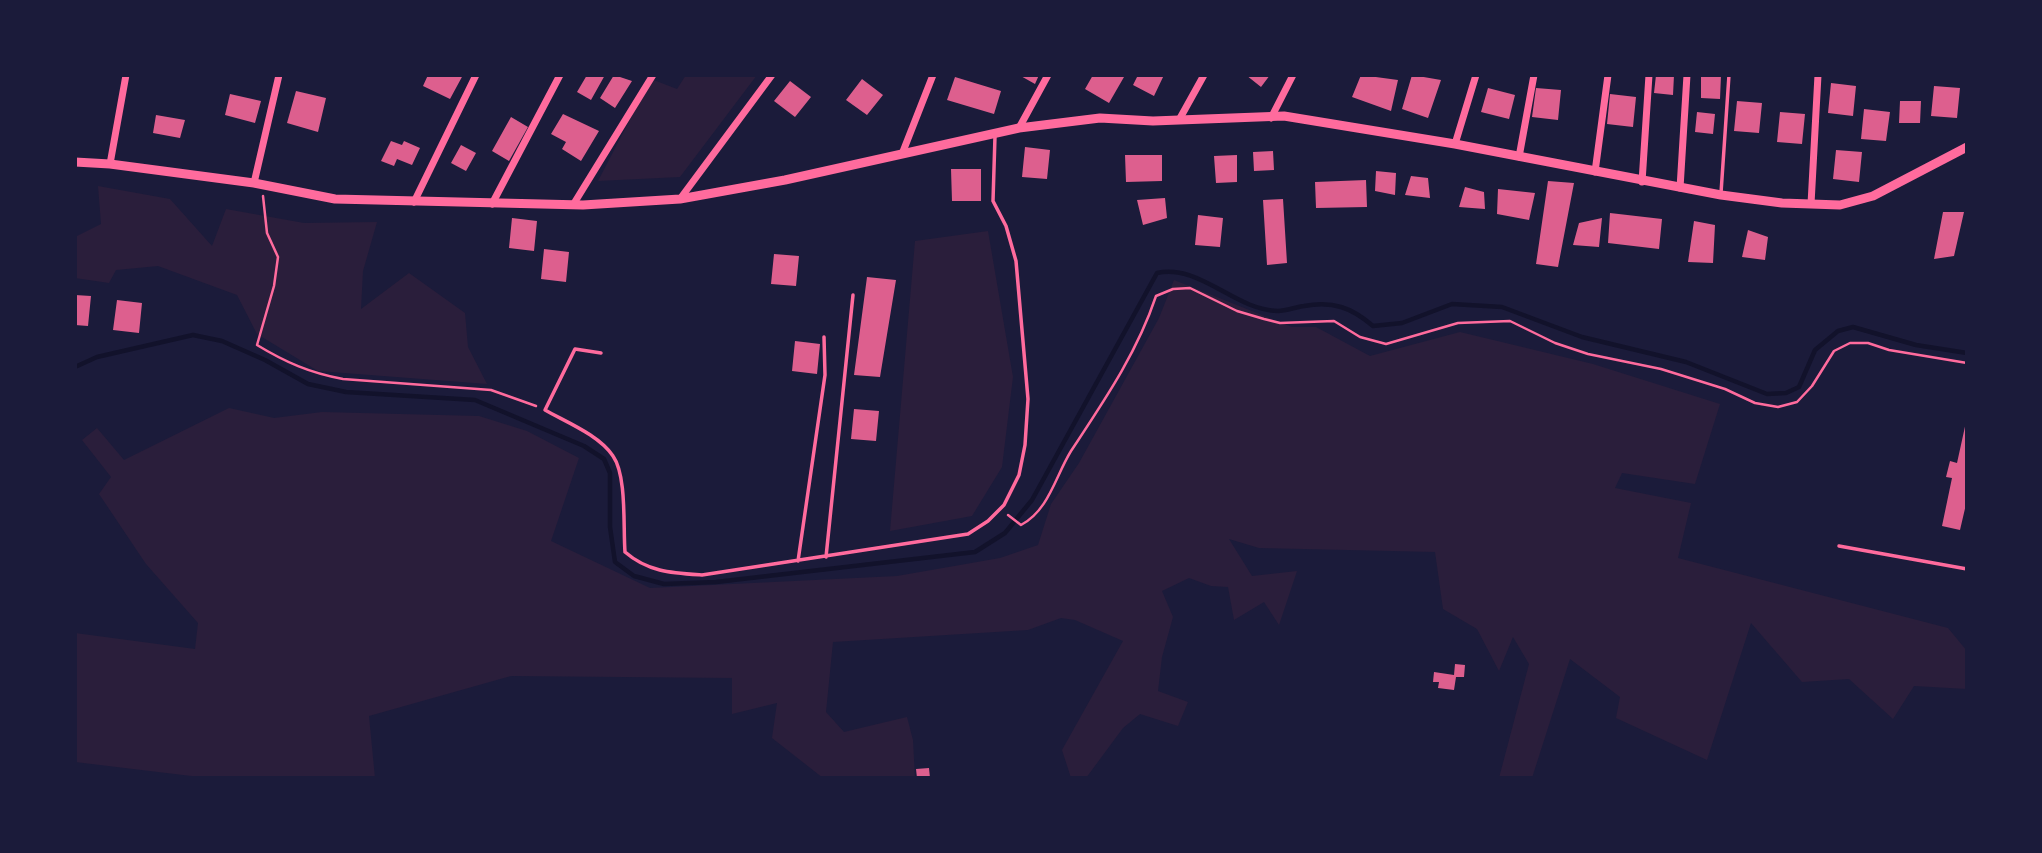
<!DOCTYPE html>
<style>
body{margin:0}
#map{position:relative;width:2042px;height:853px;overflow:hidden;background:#1b1b3a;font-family:Manrope,sans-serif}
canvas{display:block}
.frame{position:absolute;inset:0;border:77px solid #1b1b3a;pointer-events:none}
</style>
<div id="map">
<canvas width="2042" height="853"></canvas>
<div class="frame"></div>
</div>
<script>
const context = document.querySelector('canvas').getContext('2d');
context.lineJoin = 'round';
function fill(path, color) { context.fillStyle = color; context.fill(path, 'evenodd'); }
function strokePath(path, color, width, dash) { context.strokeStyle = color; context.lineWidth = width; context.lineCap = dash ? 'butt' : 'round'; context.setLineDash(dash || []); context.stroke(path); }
fill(new Path2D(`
 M686 75H757L680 177 598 181 651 79 677 89Z
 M98 186 170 199 212 246 226 209 304 223 377 222 363 271 361 309 409 273 465 313 468 347 487 384 318 371 257 334 237 295 158 266 116 270 109 283 75 278V237L101 224Z
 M988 231 1013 377 1002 467 972 516 890 531 915 241Z
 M1174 280 1292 327H1316L1370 356 1460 332 1593 364 1720 404 1695 484 1622 473 1615 488 1691 503 1678 558 1948 628 1967 651V689L1914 686 1893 719 1849 679 1802 682 1751 623 1707 760 1616 718 1620 697 1570 659 1532 778H1499L1529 664 1513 637 1499 671 1477 629 1443 609 1435 552 1259 548 1229 539 1252 576 1297 571 1279 625 1264 602 1234 620 1228 587 1211 586 1189 578 1162 591 1173 617 1162 657 1158 691 1188 702 1178 726 1140 714 1123 728 1086 778H1071L1062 750 1123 641 1075 620 1061 618 1028 630 833 642 826 712 844 732 907 717 913 740 915 778H823L772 738 777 703 732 714V678L511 676 369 716 375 778H208L75 762V633L195 649 198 623 146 564 99 494 111 477 82 440 97 428 124 460 229 408 274 418 322 412 479 416 527 431 579 458 551 541 650 588 897 576 1000 558 1038 545 1051 504 1079 463 1159 318Z`), '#2a1e3b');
strokePath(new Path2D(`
 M75 367 97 357 193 335 222 341 265 360 308 384 346 392 475 400 584 446 604 459 610 473V527L615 562 634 576 664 584 716 582 975 552 1005 533 1032 500 1157 273C1201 264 1234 310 1278 311 1286 311 1296 307 1304 306 1333 301 1351 307 1373 326L1402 323 1452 304 1502 307 1582 337 1686 362 1767 394 1786 393 1799 387 1815 350 1838 331 1853 327 1916 345 1967 353`), '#12122b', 4.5);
fill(new Path2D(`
 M428 75H463L450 99 423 86Z
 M587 75H605L591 100 577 92Z
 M614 75 632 81 615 108 600 98Z
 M1019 75H1039L1035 84Z
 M1093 75 1124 77 1109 103 1085 89Z
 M1138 75H1164L1154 96 1133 85Z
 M1246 75H1270L1261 87Z
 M1361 75 1398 80 1391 111 1352 97Z
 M1412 75 1441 80 1428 118 1402 109Z
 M1656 75H1674L1673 95 1654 93Z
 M1701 75H1721L1720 99 1701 98Z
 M955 77 1001 91 994 114 947 100Z
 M862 79 883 95 867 115 846 100Z
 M790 81 811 97 795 117 774 101Z
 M1831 83 1856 86 1853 116 1828 113Z
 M1934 86 1960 88 1957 118 1931 116Z
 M1488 88 1515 95 1509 119 1481 112Z
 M1536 88 1561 90 1558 120 1532 117Z
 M296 91 326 98 318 132 287 123Z
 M230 94 261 101 255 123 225 115Z
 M1610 94 1636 97 1633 127 1607 124Z
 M1737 101 1762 103 1759 133 1734 131Z
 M1900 101H1921L1920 123H1899Z
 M1864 109 1890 112 1886 141 1861 139Z
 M1697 112 1715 114 1713 134 1695 132Z
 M1780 112 1805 114 1802 144 1777 142Z
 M563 114 599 131 581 161 562 149 566 142 551 134Z
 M156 115 185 120 180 138 153 133Z
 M511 117 528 127 509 161 492 151Z
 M391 141 402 145 404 141 420 148 412 165 397 159 394 166 381 161Z
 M461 145 476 153 466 171 451 163Z
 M1025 147 1050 150 1047 179 1022 177Z
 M1836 150 1862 152 1859 182 1833 179Z
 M1273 151 1274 170 1254 171 1253 152Z
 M1125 155H1162V181L1126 182Z
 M1237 155V182L1216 183 1214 156Z
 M951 169H981V201H952Z
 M1376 171 1396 173 1395 195 1375 191Z
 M1411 176 1428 178 1430 198 1405 195Z
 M1366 180 1367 207 1316 208 1315 182Z
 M1548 181 1574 183 1558 267 1536 264Z
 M1465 187 1484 192 1485 209 1459 207Z
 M1498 189 1535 193 1529 220 1497 214Z
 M1165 198 1167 218 1143 225 1137 200Z
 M1283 199 1287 263 1267 265 1263 200Z
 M1943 212H1964L1954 256 1934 259Z
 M1610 213 1662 219 1659 249 1608 243Z
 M1198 215 1223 218 1220 247 1195 245Z
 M512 218 537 221 534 251 509 248Z
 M1602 218 1599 247 1573 245 1579 223Z
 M1694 221 1715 225 1713 263 1688 262Z
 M1748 230 1768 237 1765 260 1742 257Z
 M544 249 569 252 566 282 541 279Z
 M774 254 799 256 796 286 771 284Z
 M867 277 896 280 880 377 854 375Z
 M75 295 91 296 88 326 75 325Z
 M117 300 142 303 139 333 113 330Z
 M795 341 820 344 817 374 792 371Z
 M854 409 879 411 876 441 851 439Z
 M1966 422 1967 500 1960 530 1942 526 1952 478 1946 477 1950 461 1957 463Z
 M1455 664 1465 665 1464 677H1456L1454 690 1438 688 1439 682H1433L1434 672 1454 675Z
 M929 768 930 778H917L916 769Z`), '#dd5f8e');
strokePath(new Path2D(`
 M263 196 267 233 278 257 274 286 257 345C285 362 310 373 343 379L491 390 536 406
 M1008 515 1021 525C1049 510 1055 477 1071 451 1104 401 1137 353 1156 296L1173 289 1190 288 1237 311 1264 319 1280 323 1334 321 1360 337 1386 344 1458 323 1510 321 1555 343 1588 354 1661 369 1725 389 1755 403 1778 407 1797 402 1812 386 1834 351 1850 343H1868L1889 350 1967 363`), '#ff6b9d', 2.5);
strokePath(new Path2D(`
 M1721 193 1729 75
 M601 353 575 349 545 410C566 422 599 435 613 456 627 476 623 527 625 552 648 572 672 573 702 575L968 534 988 521 1004 505 1019 475 1025 445 1028 399 1016 261 1006 226 993 201 995 136
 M1839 546 1967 569
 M826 557 853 295
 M798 561 825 375 824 337`), '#ff6b9d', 3.5);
strokePath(new Path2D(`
 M1271 118 1293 75
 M1179 120 1204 75
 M1019 128 1048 75
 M1455 144 1476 75
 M902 154 933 75
 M1519 157 1534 75
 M110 164 126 75
 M1595 172 1608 75
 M1642 182 1649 75
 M254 183 279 75
 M1680 188 1687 75
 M680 199 772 75
 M414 202 476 75
 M492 204 560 75
 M1811 204 1818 75
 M573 205 653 75`), '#ff6b9d', 7);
strokePath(new Path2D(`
 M75 162 110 164 254 183 335 199 583 205 680 199 785 180 1019 128 1100 118 1153 121 1284 116 1455 144 1721 195 1782 203 1840 205 1873 196 1967 147`), '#ff6b9d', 9);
</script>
